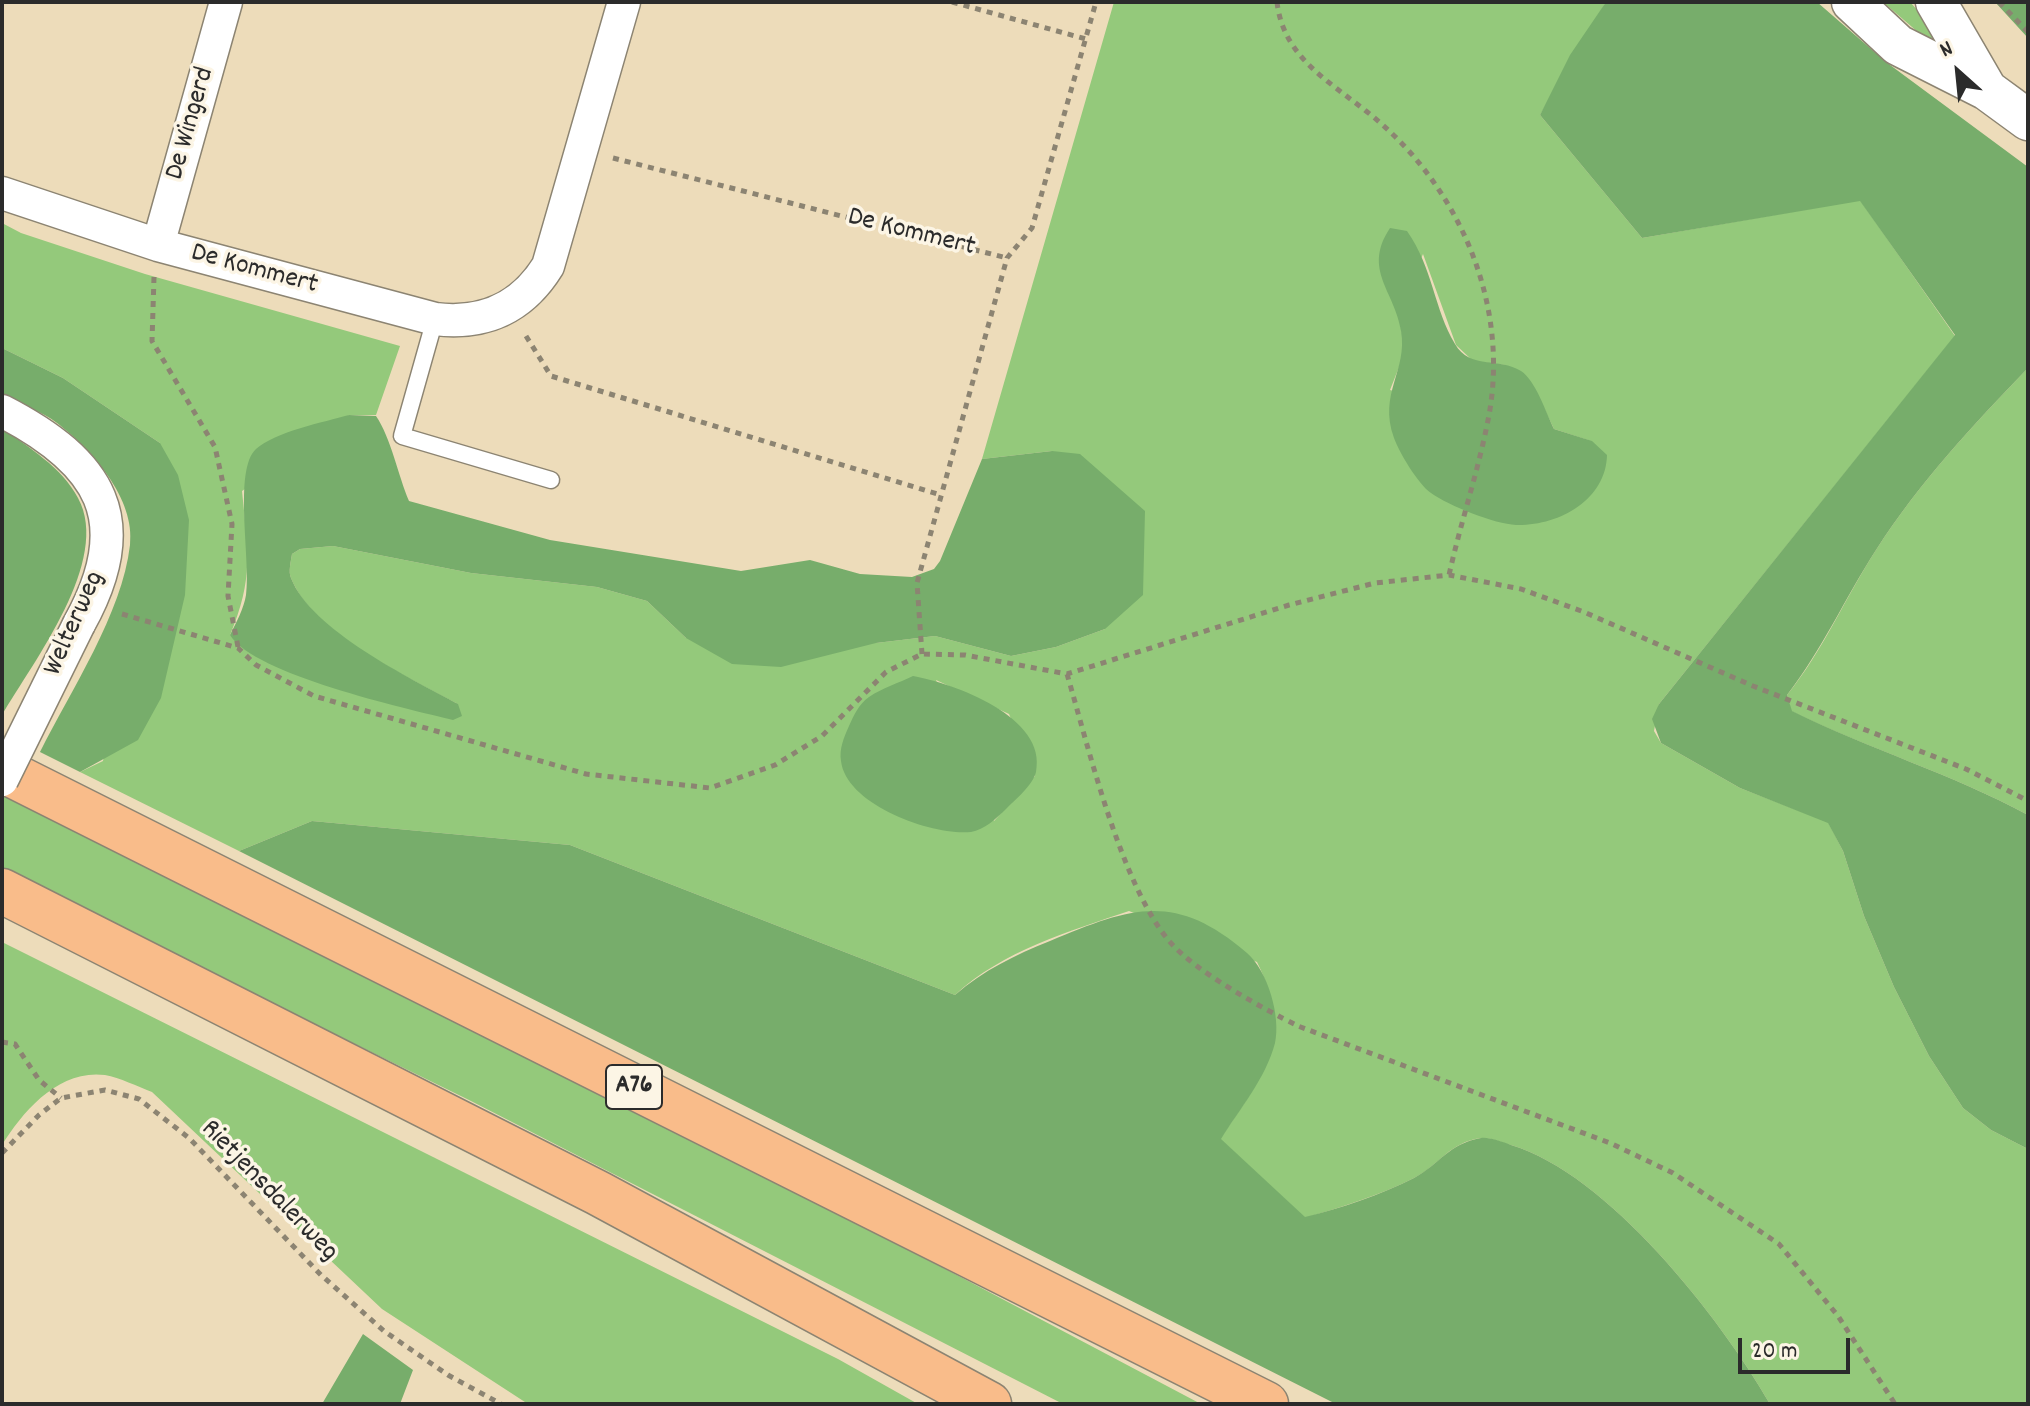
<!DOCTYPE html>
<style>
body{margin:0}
#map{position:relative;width:2030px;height:1406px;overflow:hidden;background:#eddcba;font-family:Dekko,sans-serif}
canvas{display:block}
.frame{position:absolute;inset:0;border:4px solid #2b2b2b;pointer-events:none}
.north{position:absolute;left:1918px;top:32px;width:80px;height:80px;-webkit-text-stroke:6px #fcf5e5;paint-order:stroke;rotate:333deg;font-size:22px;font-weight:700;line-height:32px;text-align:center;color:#2b2b2b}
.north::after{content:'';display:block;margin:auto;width:28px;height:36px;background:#2b2b2b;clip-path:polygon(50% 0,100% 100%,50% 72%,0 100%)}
.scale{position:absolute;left:1738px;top:1338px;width:112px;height:36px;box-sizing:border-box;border:4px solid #2b2b2b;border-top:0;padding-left:10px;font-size:24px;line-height:28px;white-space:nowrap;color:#2b2b2b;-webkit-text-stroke:6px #fcf5e5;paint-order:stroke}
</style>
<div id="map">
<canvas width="2030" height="1406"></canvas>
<div class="frame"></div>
<div class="north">N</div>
<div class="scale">20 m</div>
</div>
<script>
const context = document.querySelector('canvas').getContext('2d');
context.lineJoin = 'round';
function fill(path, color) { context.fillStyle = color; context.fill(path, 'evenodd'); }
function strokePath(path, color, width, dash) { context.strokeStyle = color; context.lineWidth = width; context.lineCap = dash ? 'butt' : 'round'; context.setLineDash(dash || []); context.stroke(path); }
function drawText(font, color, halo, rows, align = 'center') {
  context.font = font + ' Dekko,sans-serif'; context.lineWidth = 7; context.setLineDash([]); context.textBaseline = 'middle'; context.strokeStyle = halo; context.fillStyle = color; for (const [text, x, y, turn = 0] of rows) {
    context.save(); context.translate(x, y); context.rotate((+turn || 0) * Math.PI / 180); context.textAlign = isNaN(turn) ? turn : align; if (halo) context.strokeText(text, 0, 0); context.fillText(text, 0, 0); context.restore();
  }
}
fill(new Path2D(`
 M1114 2H1606L1540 115 1642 238 1860 200 1955 336 1659 704 1654 731 1661 743 1740 788 1828 822 1843 851 1864 916 1894 987 1929 1056 1963 1108 1991 1130 2028 1149V1404H1770C1720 1317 1608 1174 1511 1145 1502 1143 1491 1137 1481 1138 1448 1143 1441 1164 1414 1178 1380 1195 1342 1207 1305 1218L1220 1139C1263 1076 1295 1038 1257 962L1129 911C1070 931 1002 951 955 995L570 845 312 821 239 851 80 772 103 761 160 443 63 378 2 348V223L21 233 145 274 400 346 376 415H349L242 491C248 551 254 578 230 635L458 704C408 677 313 634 291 578 288 572 291 561 292 554L300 549 333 546 471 573 597 587 647 601 686 638 876 643 935 636 1011 656 1056 647 1105 629 1052 451 982 459ZM1423 254 1456 345 1473 361 1505 365 1543 406 1554 429 1591 441 1390 390 1401 362 1404 344 1398 313ZM936 680 1009 714 1035 776 994 821Z
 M1883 2H1910L1929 23 1948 58Z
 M2028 368V815C1952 774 1869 749 1791 711L1787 695C1823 651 1845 598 1876 550 1919 483 1973 425 2028 368Z
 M2 794 777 1180 1201 1404H1063L469 1100 2 871Z
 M2 942 838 1359 918 1404H528L382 1309 152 1092C137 1086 120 1078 105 1075 59 1069 23 1111 2 1145Z`), '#94c97b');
fill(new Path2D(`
 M1606 2H1817L1886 62 2028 167V368C1973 425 1919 483 1876 550 1845 598 1822 650 1787 695L1792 711C1869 749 1952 774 2028 815V1149L1991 1130 1963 1108 1929 1056 1894 987 1864 916 1843 851 1828 823 1740 788 1661 743 1652 719 1659 704 1955 335 1860 201 1642 238 1540 115 1570 55Z
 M1995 2H2028V38Z
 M1390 228 1407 231C1433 268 1434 309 1455 344 1470 370 1499 357 1521 371 1536 381 1546 413 1554 429L1592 441 1607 455C1606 500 1559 526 1516 525 1495 524 1449 506 1431 493 1418 484 1399 452 1394 438 1378 393 1408 371 1401 331 1395 291 1362 270 1390 228Z
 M2 348 63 378 160 443 178 475 189 520 185 595 161 698 138 740 80 772 40 752C71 690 122 614 130 545 136 499 91 449 57 423 42 411 20 405 2 397Z
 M349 415 376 416C391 438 398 475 409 501L550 540 741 571 810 560 860 574 912 577 934 569 940 561 982 459 1052 451 1080 454 1145 511 1143 595 1105 629 1056 647 1011 656 935 636 876 643 781 667 732 664 686 638 647 601 597 587 471 573 333 546 300 549 292 554C291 561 288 572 291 578 311 630 410 678 458 704L462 716 453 720C405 708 255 675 230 635 236 623 244 608 246 595 251 560 233 470 256 449 275 432 324 422 349 415Z
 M2 428C29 448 62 467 78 498 112 560 33 662 2 715Z
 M913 676C953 683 1048 717 1036 772 1033 785 1015 800 1006 809 997 818 984 830 971 832 933 836 846 805 841 761 839 749 844 737 849 726 854 715 859 704 869 697 882 688 899 683 913 676Z
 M312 821 570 845 955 995C984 970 1015 955 1050 941 1131 907 1175 891 1247 953 1268 971 1281 1017 1275 1043 1266 1078 1239 1110 1221 1139L1305 1217C1342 1208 1380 1195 1414 1178 1440 1164 1448 1144 1481 1138 1490 1137 1502 1142 1511 1145 1608 1174 1720 1317 1770 1404H1336L239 851Z
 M363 1334 413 1370 400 1404H322Z`), '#77ad6b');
const service = new Path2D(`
 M435 319 402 436 551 480`);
const minor = new Path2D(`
 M2 193 158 245 435 319C484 325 522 308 548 266L624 2
 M158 245 226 2
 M2 411C101 462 137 520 79 624`);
const tertiary = new Path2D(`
 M1852 2 1898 45 1987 90 2028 120
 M1936 2 1987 90`);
const motorway = new Path2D(`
 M2 770 1266 1404
 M2 891 598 1193 989 1404`);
strokePath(service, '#8c8472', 19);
strokePath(minor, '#8c8472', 35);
strokePath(tertiary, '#8c8472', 43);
strokePath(motorway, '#8c8472', 47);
strokePath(new Path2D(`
 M952 2 1086 39
 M1277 2C1283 56 1327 80 1366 111 1456 181 1510 300 1489 415 1479 469 1461 521 1449 575
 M1999 2 2028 32
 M613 158 1007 258
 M154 277 152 341 215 447 232 524 228 596 238 647
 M526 336 551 376 941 495
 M122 614 238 648 256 665 314 696 586 774 710 788 775 765 822 736 886 672 922 654 965 655 1067 674 1289 605 1375 583 1449 575 1521 589 1584 612 1753 686 1966 769 2028 801
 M922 654 917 583 1007 258 1032 228 1096 2
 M1067 674C1089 749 1121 885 1170 942 1196 972 1262 1008 1298 1026L1610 1143 1673 1173 1779 1244 1838 1316 1895 1404
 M2 1042 15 1044 39 1080 61 1098
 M2 1153 39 1115 61 1098 105 1090 139 1099 189 1138 321 1275 384 1331 448 1375 501 1404`), '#8c8472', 5, [6, 6]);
strokePath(service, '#fff', 16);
strokePath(minor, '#fff', 32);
strokePath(tertiary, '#fff', 40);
strokePath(motorway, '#f9bc8a', 44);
const minorBridge = new Path2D(`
 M2 780 79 624`);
strokePath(minorBridge, '#8c8472', 35, []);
strokePath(minorBridge, '#fff', 32);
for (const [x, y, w] of [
 [634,1087,56]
]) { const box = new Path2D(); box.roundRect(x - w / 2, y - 22, w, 44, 6); context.fillStyle = '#fcf5e5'; context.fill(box); strokePath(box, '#2b2b2b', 2); }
drawText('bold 26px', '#2b2b2b', null, [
 ["A76",634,1087]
]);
drawText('28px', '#2b2b2b', '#fcf5e5', [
 ["De Wingerd",192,124,-74],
 ["De Kommert",911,234,14],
 ["De Kommert",254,271,15],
 ["Welterweg",76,624,-66],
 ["Rietjensdalerweg",268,1192,46]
]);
</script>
